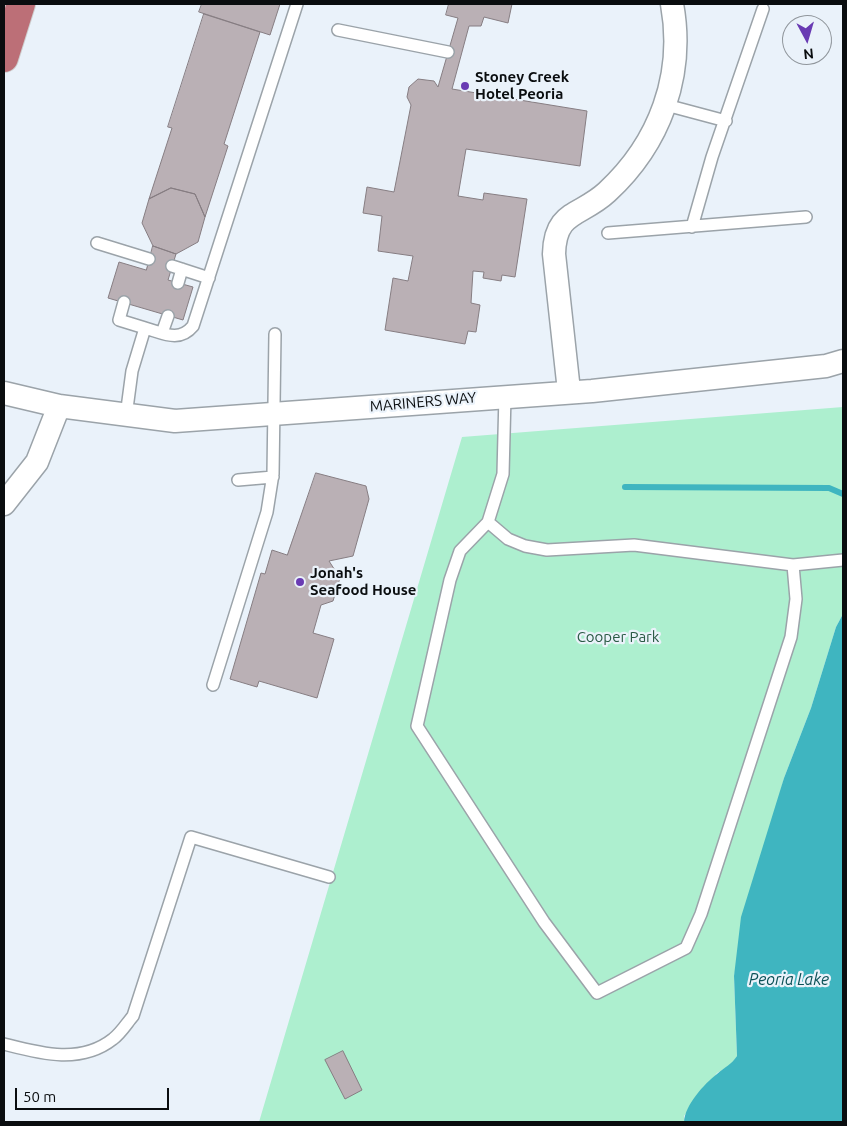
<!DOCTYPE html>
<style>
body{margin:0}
#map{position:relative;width:847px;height:1126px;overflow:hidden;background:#eaf2fa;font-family:Ubuntu,sans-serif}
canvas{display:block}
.frame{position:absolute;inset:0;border:5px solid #0a0d0f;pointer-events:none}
.north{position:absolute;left:782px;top:15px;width:50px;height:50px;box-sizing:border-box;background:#eaf2fa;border:1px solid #90969c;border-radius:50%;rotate:174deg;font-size:14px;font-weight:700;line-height:20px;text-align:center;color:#0a0d0f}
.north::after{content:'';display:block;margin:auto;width:18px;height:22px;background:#693bb3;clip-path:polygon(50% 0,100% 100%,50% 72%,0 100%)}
.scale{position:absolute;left:15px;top:1088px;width:154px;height:22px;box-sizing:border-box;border:2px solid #0a0d0f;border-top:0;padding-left:6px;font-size:15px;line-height:18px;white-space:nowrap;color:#0a0d0f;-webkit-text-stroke:4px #eaf2fa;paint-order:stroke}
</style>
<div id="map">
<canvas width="847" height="1126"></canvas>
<div class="frame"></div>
<div class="north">N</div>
<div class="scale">50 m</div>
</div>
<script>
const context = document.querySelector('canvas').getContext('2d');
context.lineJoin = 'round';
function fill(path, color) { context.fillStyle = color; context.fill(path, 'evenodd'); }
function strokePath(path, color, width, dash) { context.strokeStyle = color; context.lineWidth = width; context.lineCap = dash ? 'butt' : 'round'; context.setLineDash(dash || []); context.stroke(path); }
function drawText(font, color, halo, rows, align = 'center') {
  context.font = font + ' Ubuntu,sans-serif'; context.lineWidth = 4.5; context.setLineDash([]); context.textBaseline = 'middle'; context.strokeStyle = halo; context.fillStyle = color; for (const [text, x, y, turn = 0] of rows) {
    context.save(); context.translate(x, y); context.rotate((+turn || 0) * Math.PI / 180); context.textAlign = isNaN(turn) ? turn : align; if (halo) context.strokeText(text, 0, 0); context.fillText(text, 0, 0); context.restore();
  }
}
fill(new Path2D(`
 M843 407V614L836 627 811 708 784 778 734 976 737 1056 731 1065 717 1073 684 1116V1122H259L462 437Z`), '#adefcf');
fill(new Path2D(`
 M843 614V1122H684C685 1105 704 1084 717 1074 725 1067 731 1065 737 1056L734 976 741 917 784 778 811 708 836 627Z`), '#3fb5c0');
strokePath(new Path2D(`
 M625 487 829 488 843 494`), '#3fb5c0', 6);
const building = new Path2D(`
 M202 4H280L270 35 199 12Z
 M449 4H512L508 23 484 17 481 26H469L452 89 587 111 580 166 466 149 458 196 483 200 484 193 527 199 515 277 502 275 501 281 483 278 484 272 473 271 471 303 480 305 476 332 468 331 465 344 385 330 393 278 408 281 413 256 378 251 382 216 363 213 367 187 394 192 411 105 407 97 409 87 418 79 434 81 438 87 458 18 446 15Z
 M204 14 260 32 224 144 228 146 205 217 195 194 171 188 149 199 172 128 168 127Z
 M171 188 195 194 205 217 198 242 176 254 153 246 142 223 149 199Z
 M153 246 176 254 168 280 193 287 183 320 108 298 119 262 146 270Z
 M316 473 366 486 369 499 353 556 329 561 340 578 333 601 321 605 313 633 334 639 317 698 259 681 257 687 230 679 261 573 265 574 272 550 287 555Z
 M343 1051 362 1090 345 1099 325 1060Z`);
fill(building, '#bab0b5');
strokePath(building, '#867d82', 1);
const lane = new Path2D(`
 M338 30 448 52
 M666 105 726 121
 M692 227 712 157 763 9
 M608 233 806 217
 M97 243 149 259
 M172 266 209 278
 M178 283 182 269
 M124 302 119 320 145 328
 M162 333 168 316
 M505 395 503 474 488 522 460 551 450 580 417 726 544 922 597 993 686 948 701 914 791 637 796 599 793 565
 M126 416 132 371 145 328C163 333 179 343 193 326L297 4
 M238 480 273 477
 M488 522 508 539 525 546 547 550 634 545 793 565 843 560
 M213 685 267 512 273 474 275 334
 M4 1044C39 1053 80 1065 113 1039 121 1033 127 1023 133 1016L191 837 329 877`);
const street = new Path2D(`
 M569 391 554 254C555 210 580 217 607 192 660 143 685 75 672 4
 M4 393 59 406 175 421 592 391 826 366 843 361
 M4 504 37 462 59 406`);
const highway = new Path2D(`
 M4 58 21 4`);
strokePath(lane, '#9ba3a9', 14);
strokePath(street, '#9ba3a9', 25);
strokePath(highway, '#cecfcf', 30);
strokePath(lane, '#fff', 11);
strokePath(street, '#fff', 22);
strokePath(highway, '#bc6f77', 28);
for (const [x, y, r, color] of [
 [465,86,5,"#693bb3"],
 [300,582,5,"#693bb3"]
]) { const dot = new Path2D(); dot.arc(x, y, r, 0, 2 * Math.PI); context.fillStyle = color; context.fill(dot); strokePath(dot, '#eaf2fa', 2); }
drawText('bold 15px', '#0a0d0f', '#eaf2fa', [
 ["Stoney Creek",475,77],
 ["Hotel Peoria",475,94],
 ["Jonah's",310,573],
 ["Seafood House",310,590]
], 'left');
drawText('15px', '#0a0d0f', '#eaf2fa', [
 ["MARINERS WAY",423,402,-5]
]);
drawText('15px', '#2a5a45', '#eaf2fa', [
 ["Cooper Park",618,637]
]);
drawText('italic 16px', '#0b5157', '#eaf2fa', [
 ["Peoria Lake",789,980]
]);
</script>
